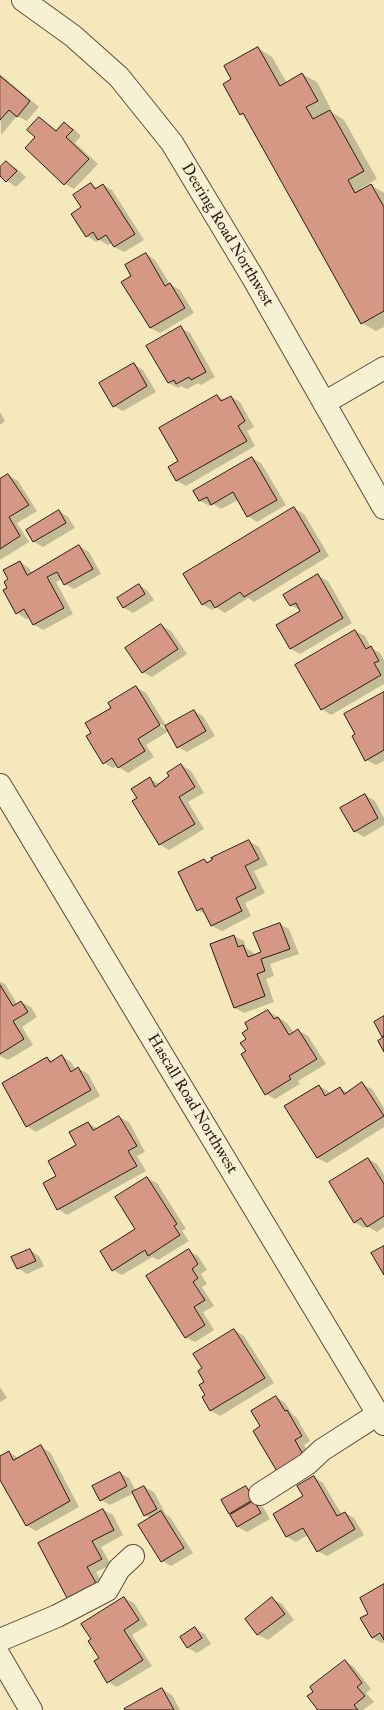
<!DOCTYPE html>
<style>
body{margin:0}
canvas{display:block;background:#f4e8bc}
</style>
<canvas width="384" height="1710"></canvas>
<script>
const context = document.querySelector('canvas').getContext('2d');
context.lineJoin = 'round';
function fill(path, color) { context.fillStyle = color; context.fill(path, 'evenodd'); }
function strokePath(path, color, width, dash) { context.strokeStyle = color; context.lineWidth = width; context.lineCap = dash ? 'butt' : 'round'; context.setLineDash(dash || []); context.stroke(path); }
function drawText(font, color, halo, rows, align = 'center') {
  context.font = font + ' "IM FELL Great Primer",serif'; context.lineWidth = 3; context.setLineDash([]); context.textBaseline = 'middle'; context.strokeStyle = halo; context.fillStyle = color; for (const [text, x, y, turn = 0] of rows) {
    context.save(); context.translate(x, y); context.rotate((+turn || 0) * Math.PI / 180); context.textAlign = isNaN(turn) ? turn : align; if (halo) context.strokeText(text, 0, 0); context.fillText(text, 0, 0); context.restore();
  }
}
fill(new Path2D(`
 M258 48 272 57 287 83 302 74 317 82 331 109 328 110 344 120 377 179 361 188 363 190 371 185 384 193V327L376 331 362 323 246 117 241 114 232 79Z
 M0 74 39 107 27 121 17 116 1 135Z
 M39 118 57 131 65 124 74 129 81 136 75 143 98 164 74 189 65 184 36 137Z
 M6 162 16 168 26 177 16 187 7 181 0 175V169Z
 M91 184 98 188 103 185 112 190 144 240 124 252 114 247 112 243 108 245 99 240 96 242 87 236 82 207Z
 M146 254 155 260 170 284 180 290 194 313 160 333 150 328 133 276Z
 M181 328 190 333 215 377 201 385 198 383 187 389 181 386 178 388 168 383Z
 M134 364 143 370 156 392 123 411 113 406Z
 M217 396 224 400 231 397 240 402 254 427 247 431 255 446 186 486 177 481 179 461Z
 M0 412 5 421 0 425Z
 M252 458 261 463 286 505 257 522 248 516 238 500 221 509 213 504 210 506 200 501 195 491Z
 M8 475 18 481 37 511 17 523 29 542 0 560V480Z
 M294 508 304 514 329 556 254 602 248 598 225 613 216 607 212 610 202 604Z
 M59 511 68 517 75 528 43 547 34 542 27 530Z
 M79 546 89 552 101 574 74 589 65 584 62 579 56 582 73 614 43 630 34 625 30 617 26 619 17 613 8 588 10 580 20 562 29 568 32 573Z
 M318 576 328 581 352 623 300 654 291 649 301 611 291 605Z
 M139 585 148 591 154 600 133 613 123 607Z
 M161 625 171 631 187 654 152 677 142 672Z
 M355 631 365 636 371 648 380 653 384 660V684L331 715 322 709Z
 M136 687 146 693 167 727 194 711 203 716 215 736 187 752 178 747 169 731 146 745 154 757 128 773 117 766 113 768 104 763 93 733 113 708ZM157 722 167 728V730L156 723Z
 M384 693V761L376 765 366 760 356 734Z
 M181 765 191 771 204 793 188 802 204 829 169 850 159 844 138 798 150 779 160 784Z
 M365 795 375 801 384 818V825L364 837 354 831Z
 M249 841 259 847 268 865 254 871 265 893 245 903 251 916 222 931 212 926 207 915 198 910 204 860 209 863Z
 M280 924 289 929 299 954 270 964 274 976 266 979 274 1002 244 1013 235 1008 234 936 244 941 246 948 253 952 254 956 262 953Z
 M0 982 5 984 17 1004 21 1002 31 1007 37 1017 22 1027 33 1045 8 1060 0 1056Z
 M268 1011 287 1023 294 1033 298 1030 308 1036 326 1064 298 1081 300 1084 275 1099 266 1094 247 1052V1040L250 1029Z
 M62 1056 71 1062 76 1070 78 1068 88 1074 100 1096 36 1132 27 1126 47 1058 53 1062Z
 M362 1084 372 1089 384 1108V1127L327 1163 317 1158 319 1086 328 1091 330 1094 340 1088 348 1093Z
 M119 1117 129 1122 145 1152 137 1156 146 1171 67 1215 58 1209 57 1177 77 1146 88 1123 98 1129Z
 M368 1159 377 1164 384 1175V1227L377 1232 367 1226 364 1228 354 1222Z
 M147 1178 157 1183 186 1229 182 1231 189 1241 158 1260 152 1257 122 1275 113 1270 137 1229Z
 M30 1250 39 1256 44 1266 27 1274 18 1268Z
 M189 1251 198 1256 207 1270 201 1274 207 1284 202 1287 214 1306 203 1312 214 1330 195 1342 185 1337Z
 M234 1330 244 1336 274 1383 220 1416 211 1411 203 1398 207 1396 203 1369Z
 M0 1387 7 1398 0 1402Z
 M276 1397 285 1403 293 1415 296 1417 310 1441 304 1445 314 1463 262 1427Z
 M41 1447 50 1452 79 1507 36 1531 26 1525 0 1478V1457L9 1452 18 1458Z
 M120 1473 129 1478 136 1491 144 1487 154 1492 166 1515 170 1517 193 1553 171 1566 162 1561 151 1518 145 1515 134 1493 110 1505 101 1500Z
 M314 1477 323 1483 342 1515 345 1513 354 1518 364 1535 327 1556 318 1551 308 1535 296 1542 287 1537 274 1514 305 1496Z
 M246 1487 255 1493 263 1505 260 1506 263 1507 270 1519 247 1532 238 1527 231 1515H233L230 1513Z
 M103 1510 113 1515 123 1535 101 1547 111 1565 96 1572 105 1588 77 1602 68 1597Z
 M384 1586V1642L382 1643 372 1638 362 1619 370 1614Z
 M124 1598 134 1603 148 1625 132 1635 152 1666 117 1687 108 1682 92 1639Z
 M272 1599 282 1604 294 1620 268 1640 258 1635 246 1619Z
 M195 1629 205 1634 211 1644 197 1653 188 1648 181 1637Z
 M345 1661 354 1667 371 1689 366 1693 374 1702 363 1710H318Z
 M162 1689 172 1695 180 1710H126Z`), '#0003');
const building = new Path2D(`
 M258 47 280 86 302 73 318 101 306 107 313 119 330 110 364 171 348 180 355 193 371 184 384 207V311L361 324 243 113 240 115 223 84 231 79 224 66Z
 M0 76 30 101 17 117 9 110 0 120Z
 M39 117 56 131 64 122 73 130 66 137 89 159 64 185 25 148 35 137 27 130Z
 M6 161 17 171 6 182 0 176V167Z
 M91 183 95 189 103 184 135 234 114 247 106 235 98 240 93 232 86 237 71 214 81 207 73 195Z
 M146 253 165 286 170 283 185 308 150 328 121 282 131 276 125 265Z
 M181 326 206 372 191 380 189 377 176 384 174 380 168 383 146 346Z
 M134 363 147 386 113 407 99 383Z
 M217 395 221 401 231 396 245 421 238 426 247 441 176 481 168 467 178 461 159 428Z
 M252 457 277 500 247 517 233 492 211 505 207 497 199 501 193 491Z
 M8 474 29 505 9 517 20 536 0 549V479Z
 M294 507 320 551 244 597 240 592 215 608 210 600 202 605 183 574Z
 M59 510 66 523 33 542 26 530Z
 M79 545 93 569 64 585 57 572 47 577 64 608 33 625 24 609 16 614 3 590 7 588 4 582 8 579 3 570 20 561 27 575Z
 M318 574 343 618 290 649 276 625 300 611 296 603 290 606 283 595Z
 M139 584 145 594 123 608 117 598Z
 M161 624 178 649 142 673 125 648Z
 M355 630 366 649 371 646 379 661 374 663 381 675 321 710 295 665Z
 M136 686 160 725 138 739 145 751 118 768 112 758 103 764 86 736 91 733 85 723 111 708 108 703Z
 M384 692V750L365 761 352 736 355 734 344 714Z
 M194 710 206 731 177 748 165 726Z
 M181 764 195 787 179 797 195 824 159 845 132 801 137 798 131 789 150 777 155 787 169 776 167 773Z
 M365 794 378 818 354 832 340 808Z
 M249 840 259 859 245 866 256 888 236 898 242 911 211 926 202 908 197 911 178 872 204 859 207 863 213 859 211 858Z
 M280 923 290 949 261 959 265 971 257 974 265 996 234 1008 210 944 234 935 238 947 243 945 248 957 261 952 253 933Z
 M0 985 13 1006 21 1001 28 1012 13 1021 24 1039 0 1054Z
 M268 1010 274 1019 278 1017 289 1035 298 1029 317 1059 289 1076 291 1079 265 1095 241 1054 246 1051 240 1043 246 1039 242 1033 248 1029 245 1023Z
 M384 1016V1036L382 1037 374 1022Z
 M384 1037V1052L378 1041Z
 M62 1055 71 1072 78 1067 91 1090 26 1127 2 1083 47 1057 50 1062Z
 M362 1082 384 1116 317 1158 284 1106 319 1085 325 1096 340 1087 344 1094Z
 M119 1116 137 1146 128 1151 137 1166 57 1210 43 1183 56 1176 48 1161 76 1145 69 1132 88 1122 93 1130Z
 M368 1158 384 1184V1216L367 1227 361 1218 354 1223 329 1182Z
 M147 1177 177 1224 174 1226 180 1235 148 1256 145 1250 112 1271 100 1251 135 1229 115 1197Z
 M384 1246V1275L371 1253Z
 M30 1249 36 1261 17 1269 11 1257Z
 M189 1249 198 1264 192 1269 198 1278 193 1282 205 1300 194 1307 205 1325 185 1338 146 1276Z
 M234 1329 265 1378 210 1411 202 1397 205 1395 199 1385 204 1382 198 1371 202 1368 193 1354Z
 M276 1396 285 1411 287 1410 302 1436 295 1440 305 1458 278 1473 253 1431 260 1426 251 1411Z
 M41 1445 70 1501 26 1526 0 1480V1456L9 1451 13 1460Z
 M120 1472 127 1486 100 1501 92 1486Z
 M314 1476 337 1516 345 1512 355 1529 317 1552 303 1528 286 1537 273 1514 303 1496 297 1486Z
 M144 1486 157 1509 144 1516 132 1492Z
 M246 1486 254 1499 229 1514 221 1500Z
 M254 1501 261 1513 237 1527 230 1515Z
 M103 1509 114 1530 92 1541 102 1559 87 1567 96 1583 67 1598 38 1543Z
 M161 1511 184 1548 161 1562 138 1525Z
 M384 1584V1640L380 1633 372 1638 360 1618 368 1614 360 1598Z
 M124 1597 139 1620 124 1630 143 1660 107 1683 94 1661 99 1658 88 1641 91 1639 81 1624Z
 M272 1597 285 1614 257 1635 245 1619Z
 M195 1627 202 1638 187 1648 180 1637Z
 M345 1660 362 1683 357 1687 365 1696 354 1705 358 1710H317V1709L307 1696 313 1692 310 1687Z
 M162 1688 174 1710H125L124 1709Z`);
fill(building, '#d59885');
strokePath(building, '#2b1b14', 1);
const minor = new Path2D(`
 M23 0 73 36 119 77 172 143 252 276 384 508
 M324 403 384 368
 M0 785 384 1424
 M260 1494 307 1464 322 1450 378 1414
 M0 1640 57 1616 107 1590 119 1569 133 1556
 M0 1657 31 1710`);
strokePath(minor, '#5d4e3e', 24);
strokePath(minor, '#f8f0d3', 22);
drawText('16px', '#2b1b14', '#f8f0d3', [
 ["Deering Road Northwest",227,235,59],
 ["Hascall Road Northwest",192,1104,59]
]);
</script>
